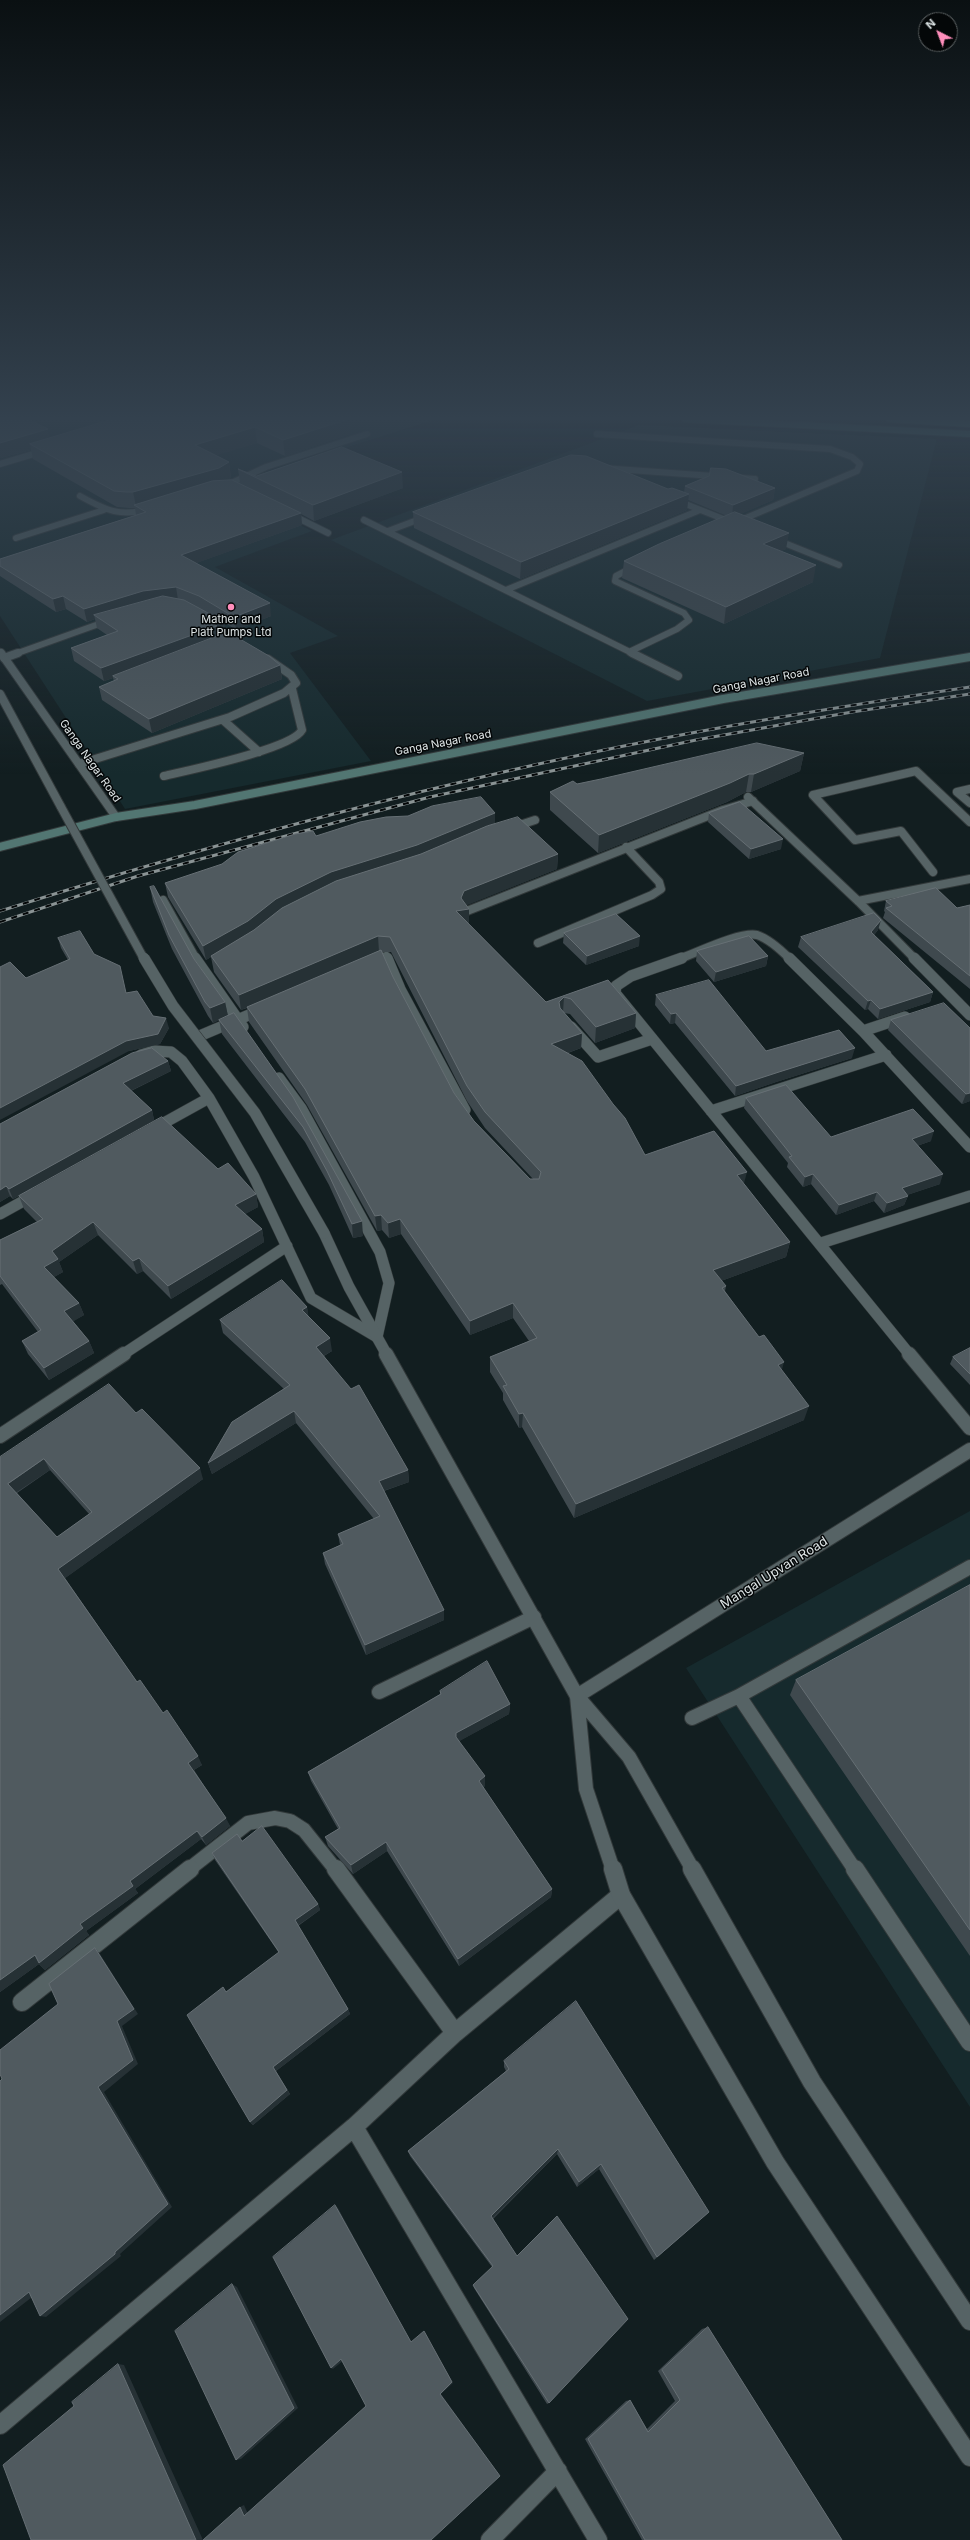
<!DOCTYPE html>
<style>
body{margin:0}
#map{position:relative;width:970px;height:2540px;overflow:hidden;background:#121e20;font-family:Inter,sans-serif}
canvas{display:block}
.north{position:absolute;left:918px;top:12px;width:40px;height:40px;box-sizing:border-box;background:#040708;border:1px solid #5b6061;border-radius:50%;rotate:318deg;font-size:11px;font-weight:700;line-height:16px;text-align:center;color:#dee5e6}
.north::after{content:'';display:block;margin:auto;width:14px;height:18px;background:#ff8ebb;clip-path:polygon(50% 0,100% 100%,50% 72%,0 100%)}
</style>
<div id="map">
<canvas width="970" height="2540"></canvas>
<div class="north">N</div>
</div>
<script>
const context = document.querySelector('canvas').getContext('2d');
context.lineJoin = 'round';
function fill(path, color) { context.fillStyle = color; context.fill(path, 'evenodd'); }
function strokePath(path, color, width, dash) { context.strokeStyle = color; context.lineWidth = width; context.lineCap = dash ? 'butt' : 'round'; context.setLineDash(dash || []); context.stroke(path); }
function drawText(font, color, halo, rows, align = 'center') {
  context.font = font + ' Inter,sans-serif'; context.lineWidth = 3; context.setLineDash([]); context.textBaseline = 'middle'; context.strokeStyle = halo; context.fillStyle = color; for (const [text, x, y, turn = 0] of rows) {
    context.save(); context.translate(x, y); context.rotate((+turn || 0) * Math.PI / 180); context.textAlign = isNaN(turn) ? turn : align; if (halo) context.strokeText(text, 0, 0); context.fillText(text, 0, 0); context.restore();
  }
}
fill(new Path2D(`
 M0 419H436L223 487 312 531 215 567 338 636 290 653 371 761 125 809 0 616Z
 M639 425 937 439 880 658 647 701 331 540Z
 M970 1511V2107L686 1668Z`), '#162a2d');
const serviceFar4 = new Path2D(`
 M597 434 830 449 852 457 860 464 857 471 734 523
 M0 464 47 450
 M602 468 755 479
 M225 486 266 467 367 434
 M80 496C107 511 120 517 151 509
 M673 499 736 524
 M288 513 328 533
 M364 520 634 654
 M388 531 428 516
 M16 538 104 510
 M772 538 839 565
 M506 590 700 510
 M629 652 677 629 689 620 684 613 615 581 616 576 637 565
 M15 654 110 620`);
const serviceFar3 = new Path2D(`
 M632 653 678 676
 M4 658 18 653
 M223 720 259 752
 M79 764 230 717 284 693 296 683 291 675 268 659
 M164 776C189 770 292 749 302 730L292 689
 M970 789 957 792 970 803
 M933 872 901 831 855 840 813 795 916 771 970 822
 M467 911 723 810 753 801
 M538 943 652 895 661 889 659 882 626 847`);
const serviceFar2 = new Path2D(`
 M571 1027 598 1057 652 1039`);
const serviceFar1 = new Path2D(`
 M379 1692 534 1617
 M739 1696 855 1870
 M692 1718 739 1696 970 1567`);
const service = new Path2D(`
 M855 1869 970 2042`);
const minorFar3 = new Path2D(`
 M748 797 858 901 915 959
 M511 828 535 820
 M163 900 196 959
 M858 901 970 879
 M380 959 386 956 387 959
 M679 959C696 953 741 931 757 935 769 939 781 950 790 959`);
const minorFar2 = new Path2D(`
 M195 958 243 1027
 M387 958 400 989 465 1110
 M682 958 631 976 616 986 615 993 910 1355
 M789 958 863 1031 970 1147
 M914 958 970 1015
 M370 963 382 958
 M863 1031 905 1017
 M197 1037 263 1009
 M141 1055 154 1051 171 1052 182 1061 209 1098 254 1177 311 1298 377 1337 389 1283 380 1252 301 1108 279 1078
 M711 1111 886 1055
 M153 1129 209 1098
 M0 1214 36 1194
 M821 1243 970 1196
 M122 1355 287 1246`);
const minorFar1 = new Path2D(`
 M909 1354 970 1428
 M0 1436 124 1354
 M577 1696 970 1450
 M188 1870 248 1823 275 1818 290 1821 304 1830 336 1870`);
const minor = new Path2D(`
 M336 1869 455 2033
 M22 2002 190 1869
 M354 2127 598 2540
 M0 2425 354 2127 455 2033 621 1895
 M490 2540 558 2471`);
const tertiaryFar4 = new Path2D(`
 M0 652 1 654`);
const tertiaryFar3 = new Path2D(`
 M1 653 116 817
 M0 694 61 807`);
const tertiaryFar2 = new Path2D(`
 M324 1233 349 1287 387 1355`);
const tertiaryFar1 = new Path2D(`
 M386 1354 577 1696 629 1757 693 1870
 M577 1696 586 1789 613 1870`);
const tertiary = new Path2D(`
 M613 1869 621 1895 775 2162 970 2457
 M692 1869 812 2082 970 2321`);
const secondary = new Path2D(`
 M0 847 116 817 195 805 723 699 970 657`);
const primary = new Path2D(`
 M685 419 970 434`);
const trunk = new Path2D(`
 M890 419 970 424`);
strokePath(serviceFar4, '#32393a', 8);
strokePath(serviceFar3, '#32393a', 10);
strokePath(serviceFar2, '#32393a', 12);
strokePath(serviceFar1, '#32393a', 16);
strokePath(service, '#32393a', 20);
strokePath(minorFar3, '#32393a', 10);
strokePath(minorFar2, '#32393a', 12);
strokePath(minorFar1, '#32393a', 16);
strokePath(minor, '#32393a', 20);
strokePath(tertiaryFar4, '#32393a', 8);
strokePath(tertiaryFar3, '#32393a', 10);
strokePath(tertiaryFar2, '#32393a', 12);
strokePath(tertiaryFar1, '#32393a', 16);
strokePath(tertiary, '#32393a', 20);
strokePath(secondary, '#32393a', 10);
strokePath(primary, '#32393a', 8);
strokePath(trunk, '#32393a', 8);
strokePath(serviceFar4, '#566365', 6);
strokePath(serviceFar3, '#566365', 8);
strokePath(serviceFar2, '#566365', 11);
strokePath(serviceFar1, '#566365', 14);
strokePath(service, '#566365', 18);
strokePath(minorFar3, '#566365', 8);
strokePath(minorFar2, '#566365', 11);
strokePath(minorFar1, '#566365', 14);
strokePath(minor, '#566365', 18);
strokePath(tertiaryFar4, '#566365', 6);
strokePath(tertiaryFar3, '#566365', 8);
strokePath(tertiaryFar2, '#566365', 11);
strokePath(tertiaryFar1, '#566365', 14);
strokePath(tertiary, '#566365', 18);
strokePath(secondary, '#527672', 8);
strokePath(primary, '#4d897e', 6);
strokePath(trunk, '#4a9686', 6);
const rail = new Path2D(`
 M0 911C158 861 316 816 478 778 640 739 805 712 970 687
 M0 922 138 876 430 797 696 740 852 712 970 694`);
strokePath(rail, '#8a9394', 3);
strokePath(rail, '#040708', 2, [6]);
const tertiaryBridgeFar1 = new Path2D(`
 M61 807 144 959`);
const tertiaryBridge = new Path2D(`
 M144 958 173 1006 255 1113 324 1233`);
strokePath(tertiaryBridgeFar1, '#32393a', 10, []);
strokePath(tertiaryBridge, '#32393a', 12, []);
strokePath(tertiaryBridgeFar1, '#566365', 8);
strokePath(tertiaryBridge, '#566365', 11);
fill(new Path2D(`
 M0 419 50 438 349 419 350 434 285 456 257 443 215 455 229 462 231 478 227 480 240 483 238 469 256 476 403 488 314 521 301 514 302 525 196 563 271 616 236 630 224 622 225 633 280 665 282 679 152 733 102 700 99 687 114 681 113 678 104 681 74 661 71 648 107 635 97 628 95 619 87 622 66 609 56 612 0 576V559L136 515 135 508H129L117 507 33 459 31 450 0 458Z
 M685 486 775 488 773 500 740 514 786 549 781 551 813 582 724 624 622 578 624 561 727 516 688 500 687 510 520 579 414 528 413 512 668 489 684 492Z
 M804 753 800 771 751 792H746L727 802 598 853 550 810V792L577 784Z
 M495 813V824L558 854 557 869 466 905 469 909V924L546 1002 608 980 636 1013 635 1028 595 1043 570 1014 564 1013 582 1033 581 1048 568 1053 645 1155 744 1184 790 1242 786 1257 721 1281 726 1286 725 1291 782 1371 804 1420 574 1518 522 1427 519 1428 503 1400V1393L490 1372V1357L529 1341 513 1318 470 1335 401 1234 389 1238 382 1230 377 1231 307 1105 249 1022 247 1008 241 1010 214 972 211 957 206 960 168 897 165 883 316 836 408 816ZM382 952H391L467 1101 485 1128 533 1179H530L474 1121 454 1093 393 977Z
 M709 813 781 849 749 859 708 822Z
 M150 887 194 959 225 1002 228 1016 293 1097 363 1236 353 1238 329 1185 305 1142 222 1034 219 1020 213 1023 208 1016 172 949 153 902Z
 M886 901 957 908 970 905V989L883 918 885 912 884 911Z
 M878 930 874 935 933 992 930 1002 878 1019 868 1009 865 1010 798 947 801 937Z
 M564 933 639 946 586 965 563 943Z
 M58 938 94 954 126 993 153 1016 169 1028 160 1044 129 1051 26 978 68 960 61 948Z
 M697 951 768 956 766 966 714 982 696 961Z
 M656 995 766 1051 852 1058 776 1082 735 1096 675 1023 670 1024 655 1005Z
 M891 1020 970 1028V1101L962 1104 888 1030Z
 M168 1061 171 1071 131 1091 152 1110 154 1120 31 1189 218 1169 256 1194 258 1207 245 1214 262 1229 264 1242 171 1299 143 1271 137 1274 98 1235 59 1262 63 1272 54 1277 79 1303 84 1315 73 1321 89 1341 94 1353 49 1380 28 1354 22 1341 38 1332 2 1284 0 1285V1240L37 1222 24 1209 19 1196 13 1199 10 1196 0 1202V1124Z
 M746 1098 831 1137 931 1141 917 1146 940 1184 907 1195 908 1196 904 1205 884 1213 874 1201 836 1215 811 1184 803 1187 787 1167 788 1163 744 1108Z
 M307 1307 308 1316 332 1351 324 1356 408 1470 409 1482 384 1491 444 1610V1620L366 1655 325 1564 323 1553 340 1545 338 1534 374 1519 296 1423 212 1474 208 1463 284 1389 223 1333 220 1320Z
 M970 1348V1385L950 1364 953 1357Z
 M136 1413 203 1479 65 1578 137 1682 163 1713 202 1765 194 1770 230 1826 206 1845 201 1839 135 1889 138 1893 86 1931 89 1935 45 1970 39 1964 0 1992V1457ZM50 1470 89 1514 57 1537 17 1493Z
 M970 1585V1956L790 1695 796 1680Z
 M440 1691 510 1704 509 1714 459 1741 485 1786 483 1787 552 1889 551 1897 459 1966 387 1851 353 1874 328 1846 325 1837 338 1829 311 1781 308 1772 440 1694Z
 M242 1841 318 1904 320 1910 298 1926 348 2009 350 2014 276 2071 290 2094 253 2125 250 2122 226 1992 279 1953 215 1860 212 1853Z
 M504 2061 709 2212 654 2260 599 2169 577 2187 557 2154 493 2219 549 2403 547 2404 474 2288 473 2285 492 2267 410 2156 408 2151 506 2071 504 2067Z
 M708 2327 842 2540H642L585 2439 626 2401 630 2400 647 2429 675 2401 658 2371 702 2329Z`), '#3f494e');
fill(new Path2D(`
 M349 419 350 434 285 456 283 440Z
 M255 427 257 443 198 461 195 445Z
 M48 429 51 444H30L31 450 0 458V443Z
 M229 462 231 478 221 484 136 506 133 492Z
 M402 472 403 488 314 521 313 505Z
 M775 488 773 500 732 518 733 505Z
 M689 494 687 510 520 579 521 562Z
 M301 513 302 525 183 568 181 555Z
 M789 533 786 549 761 560 763 544Z
 M816 565 813 582 724 624 726 607Z
 M176 587 178 600 94 615 95 619 87 622 84 609 143 591Z
 M63 596 66 609 56 612 53 599Z
 M270 603 271 616 236 630 234 617Z
 M223 621 225 634 113 676V678L104 681 101 668Z
 M280 665 282 679 152 733 149 719Z
 M804 753 800 771 751 792 754 774Z
 M749 774 746 792 727 802 598 853 599 835Z
 M495 813V827L250 935 206 960 203 946 276 899 331 872Z
 M783 839 781 849 749 859 751 849Z
 M558 854 557 869 465 906 469 909V924L456 911 464 891Z
 M881 920 878 930 868 942 871 932Z
 M378 936 379 952 241 1010 239 995Z
 M640 936 639 946 586 965 587 956Z
 M768 956 766 966 714 982 716 972Z
 M933 992 930 1002 878 1019 880 1009Z
 M564 997 563 1012 558 1017 559 1002Z
 M871 1000 868 1009 865 1010 868 1001Z
 M225 1002 228 1016 213 1023 210 1008Z
 M636 1013 635 1028 595 1043 596 1027Z
 M676 1013 675 1023 670 1024 671 1014Z
 M166 1018 169 1028 160 1044 129 1051 0 1120V1108Z
 M582 1033 581 1048 550 1059 551 1044Z
 M855 1048 852 1058 776 1082 735 1096 736 1086 779 1072Z
 M168 1061 171 1071 126 1093 123 1083Z
 M970 1093V1101L962 1104 966 1094Z
 M152 1110 154 1120 13 1199 9 1189Z
 M934 1131 931 1141 908 1149 912 1139Z
 M747 1172 743 1187 737 1175Z
 M813 1174 811 1184 803 1187 805 1177Z
 M943 1174 940 1184 898 1198 902 1188Z
 M6 1186 10 1196 0 1202V1190Z
 M877 1192 874 1201 836 1215 839 1205Z
 M256 1194 258 1207 238 1218 235 1205Z
 M908 1196 904 1205 884 1213 887 1203Z
 M381 1215 382 1230 377 1231 375 1216Z
 M400 1219 401 1234 389 1238 388 1223Z
 M362 1221 363 1236 353 1238 352 1224Z
 M93 1222 98 1235 59 1262 63 1272 49 1280 44 1267 52 1251Z
 M262 1229 264 1242 171 1299 168 1286Z
 M790 1242 786 1257 710 1285 713 1270Z
 M139 1258 143 1271 137 1274 133 1261Z
 M79 1303 84 1315 69 1324 64 1311Z
 M513 1303V1318L470 1335V1321Z
 M307 1307 309 1319 302 1310Z
 M330 1338 332 1351 318 1359 316 1347Z
 M89 1341 94 1353 49 1380 44 1368Z
 M784 1362 780 1377 778 1365Z
 M809 1406 804 1420 574 1518 576 1504Z
 M294 1411 296 1423 212 1474 208 1463Z
 M523 1413 522 1427 519 1428V1414Z
 M44 1459 50 1470 14 1494 8 1484Z
 M200 1468 203 1479 64 1579 58 1569Z
 M408 1470 409 1482 380 1492 379 1481Z
 M444 1610V1620L366 1655 365 1645Z
 M510 1704 509 1714 456 1743V1733Z
 M198 1756 202 1765 192 1771 188 1763Z
 M485 1776V1786L479 1790V1781Z
 M226 1818 230 1826 206 1845 202 1837Z
 M197 1831 201 1839 135 1889 138 1893 86 1931 89 1935 45 1970 39 1964 0 1992V1980L80 1924 130 1881Z
 M386 1842 387 1851 353 1874 351 1865Z
 M552 1889 551 1897 459 1966 458 1959Z
 M318 1904 320 1910 297 1926 295 1920Z
 M95 1948 100 1954 138 2014 122 2026 138 2064 104 2092 172 2207 120 2254 121 2256 46 2317 40 2316 115 2252 98 2087 117 2021Z
 M348 2009 350 2014 276 2071 273 2067Z
 M287 2090 290 2094 253 2125 250 2122Z
 M558 2149 557 2154 491 2220V2216Z
 M601 2164 599 2169 577 2187 579 2182Z
 M335 2205 338 2208 412 2344 411 2342Z
 M232 2284 237 2287 298 2408 241 2459 236 2460Z
 M29 2292 36 2294 0 2322V2315Z
 M424 2331 453 2383 441 2394 500 2476 440 2394Z
 M341 2359 344 2360 333 2369 331 2368Z
 M118 2364 124 2365 203 2540H196Z
 M244 2505 248 2514 244 2516 240 2507Z`), '#263135');
const building = new Path2D(`
 M0 419H28L48 429 0 443Z
 M113 419H349L283 440 255 427 195 445 229 462 219 468 133 492H126L114 491 30 444Z
 M342 447 402 472 313 505 238 469 256 476Z
 M571 455 586 456 668 489 672 488 689 494 521 562 413 512Z
 M711 468 726 469 775 488 733 505 685 486 709 476Z
 M232 480 301 513 181 555 270 603 234 617 199 596 176 587 143 591 84 609 63 596 53 599 0 566V559L146 512 134 505 212 481Z
 M735 512 789 533 763 544 816 565 726 607 624 561 659 544Z
 M163 596 184 600 223 621 214 624 217 626 101 668 71 648 118 631 94 615Z
 M228 632 269 656 280 665 149 719 99 687 118 679 113 676Z
 M757 743 804 753 754 774H749L730 783 599 835 550 792 573 781 577 784 601 779Z
 M481 797 495 813 417 845 331 872 276 899 248 921 203 946 165 883 222 864 238 852 295 834 313 831 316 836 360 822 386 817 408 816 432 806Z
 M740 802 783 839 751 849 709 813Z
 M518 817 558 854 464 891 461 898 469 909 456 911 546 1002 608 980 636 1013 596 1027 571 999 564 997 559 1002 560 1008 582 1033 551 1044 582 1061 613 1104 625 1118 645 1155 714 1131 747 1172 737 1175 790 1242 713 1270 726 1286 722 1288 759 1337 764 1335 784 1362 778 1365 809 1406 576 1504 523 1413 519 1414 503 1386 507 1385 490 1357 537 1338 513 1303 470 1321 400 1219 388 1223 381 1215 375 1216 305 1089 247 1007 381 950 393 977 454 1093 474 1121 530 1179H539L541 1172 485 1112 467 1086 390 937 378 936 239 995 211 956 254 930 282 908 336 881 421 854 487 826Z
 M154 886 194 959 225 1002 210 1008 205 1002 169 935 150 887Z
 M936 888 957 908 970 905V976L886 908 892 906 886 901Z
 M874 913 881 920 871 932 933 992 880 1009 871 1000 868 1001 801 937Z
 M616 914 640 936 587 956 564 933Z
 M80 931 94 954 120 966 126 993 137 991 153 1016 166 1018 158 1034 126 1041 0 1108V967L10 962 26 978 70 959 58 938Z
 M749 936 768 956 716 972 697 951Z
 M709 980 766 1051 839 1030 855 1048 779 1072 736 1086 676 1013 671 1014 656 995Z
 M944 1003 970 1028V1093L966 1094 891 1020Z
 M234 1013 293 1097 362 1221 352 1224 327 1171 303 1127 219 1020Z
 M152 1048 168 1061 123 1083 152 1110 9 1189 6 1186 0 1190V1124L132 1053Z
 M786 1085 831 1137 913 1109 934 1131 912 1139 943 1174 902 1188 908 1196 887 1203 877 1192 839 1205 813 1174 805 1177 789 1157 792 1156 746 1098Z
 M162 1117 218 1169 228 1163 256 1194 235 1205 262 1229 168 1286 139 1258 133 1261 93 1222 52 1251 58 1259 44 1267 79 1303 64 1311 89 1341 44 1368 22 1341 41 1330 0 1276V1240L43 1219 19 1196Z
 M282 1280 307 1307 302 1310 330 1338 316 1347 351 1389 359 1385 408 1470 379 1481 444 1610 365 1645 323 1553 343 1544 338 1534 380 1516 294 1411 208 1463 232 1422 290 1385 220 1320Z
 M970 1348V1374L953 1357Z
 M109 1384 136 1413 142 1409 200 1468 58 1569 137 1682 140 1680 163 1713 167 1710 198 1756 188 1763 226 1818 202 1837 197 1831 130 1881 133 1886 80 1924 83 1928 39 1963 35 1955 0 1980V1457ZM44 1459 92 1512 57 1537 8 1484Z
 M970 1585V1930L796 1680Z
 M487 1661 510 1704 456 1733V1737L485 1776 479 1781 552 1889 458 1959 386 1842 351 1865 325 1837 340 1828 308 1772 441 1694 440 1691Z
 M262 1826 318 1904 295 1920 348 2009 273 2067 287 2090 250 2122 187 2015 223 1987 226 1992 279 1952 212 1853 237 1834 242 1841Z
 M95 1948 134 2009 117 2021 133 2060 98 2087 168 2204 115 2252V2254L40 2316 29 2292 0 2315V2081L2 2079 0 2074V2050L58 2004 49 1984Z
 M576 2001 709 2212 657 2257 601 2164 579 2182 558 2149 491 2216 517 2256 557 2216 628 2319 549 2403 473 2285 493 2266 408 2151 509 2069 504 2061Z
 M335 2205 411 2342 424 2331 452 2382 440 2394 500 2476 431 2540H203L240 2507 244 2516 366 2406 341 2359 331 2368 273 2257Z
 M232 2284 294 2408 236 2460 175 2331Z
 M708 2327 842 2540H645L588 2439 630 2400 648 2432 680 2400 662 2370Z
 M118 2364 196 2540H31L3 2465 74 2406 72 2402Z`);
fill(building, '#505a5f');
strokePath(building, '#666f74', 1);
const sky = context.createLinearGradient(0, 0, 0, 775);
sky.addColorStop(0, '#0a1012');
sky.addColorStop(0.54, '#33414e');
sky.addColorStop(1, '#33414e00');
context.fillStyle = sky;
context.fillRect(0, 0, 970, 775);
for (const [x, y, r, color] of [
 [231,607,4,"#ff8ebb"]
]) { const dot = new Path2D(); dot.arc(x, y, r, 0, 2 * Math.PI); context.fillStyle = color; context.fill(dot); strokePath(dot, '#040708', 1.5); }
drawText('11px', '#dee5e6', '#040708', [
 ["Mather and",231,620],
 ["Platt Pumps Ltd",231,633]
]);
drawText('11px', '#dee5e6', '#040708', [
 ["Ganga Nagar Road",761,681,-11],
 ["Ganga Nagar Road",443,743,-11],
 ["Ganga Nagar Road",90,761,55]
]);
drawText('13px', '#dee5e6', '#040708', [
 ["Mangal Upvan Road",774,1573,-32]
]);
</script>
